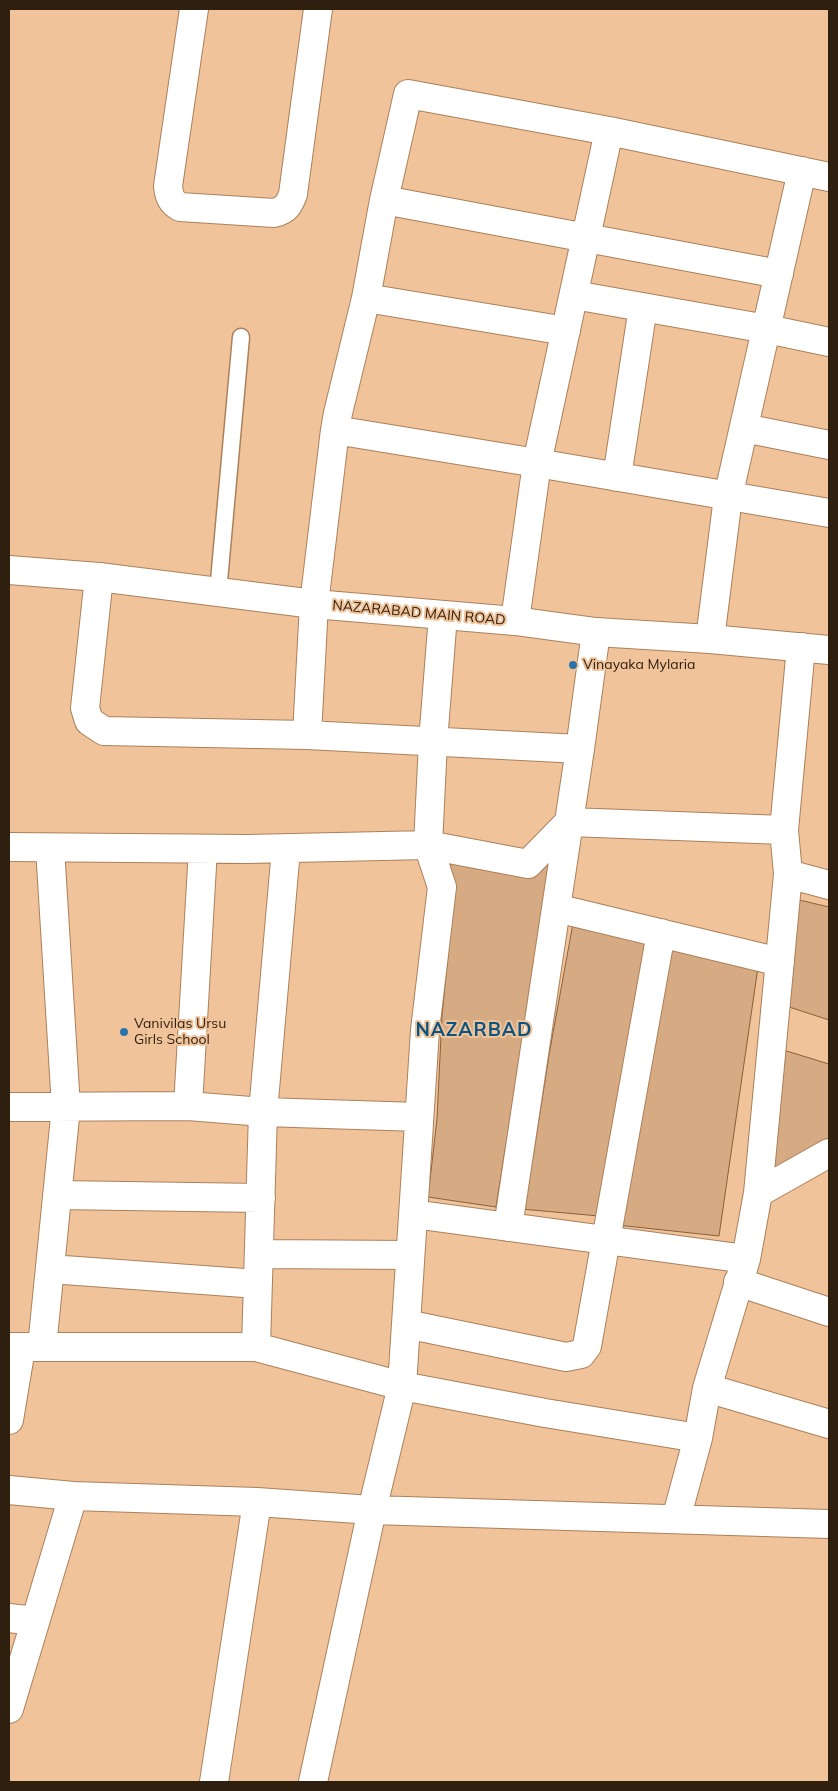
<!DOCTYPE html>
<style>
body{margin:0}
#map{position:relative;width:838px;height:1791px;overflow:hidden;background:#f0c39a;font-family:Mulish,sans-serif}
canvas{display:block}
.frame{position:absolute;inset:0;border:10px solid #2f1f0f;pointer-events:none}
</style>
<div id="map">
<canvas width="838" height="1791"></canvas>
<div class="frame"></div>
</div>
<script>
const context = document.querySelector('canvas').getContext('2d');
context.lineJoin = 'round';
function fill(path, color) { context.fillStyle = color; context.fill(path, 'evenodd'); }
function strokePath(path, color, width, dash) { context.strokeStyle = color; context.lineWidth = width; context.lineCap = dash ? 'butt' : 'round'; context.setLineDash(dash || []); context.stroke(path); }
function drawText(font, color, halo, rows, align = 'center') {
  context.font = font + ' Mulish,sans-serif'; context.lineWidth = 4; context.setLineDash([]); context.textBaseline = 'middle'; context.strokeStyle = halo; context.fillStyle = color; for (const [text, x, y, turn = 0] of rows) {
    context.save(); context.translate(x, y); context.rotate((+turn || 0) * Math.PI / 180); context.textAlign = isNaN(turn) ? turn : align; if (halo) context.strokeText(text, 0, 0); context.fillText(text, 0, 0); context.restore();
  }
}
const building = new Path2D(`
 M442 857 552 858 496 1207 428 1197 437 1119 442 1015 455 886Z
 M795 899 829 907V1020L783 1005Z
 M574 920 648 940 599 1216 521 1209 533 1157 549 1055Z
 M668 944 758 967 719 1236 617 1225Z
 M780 1049 829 1064V1138L766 1174Z`);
fill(building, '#d6aa82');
strokePath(building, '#88603a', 1);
const lane = new Path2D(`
 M218 592 241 337`);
const street = new Path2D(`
 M194 9 168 186C169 196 171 202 180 207L274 213C286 210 289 205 293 194L318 9
 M384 200 779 274
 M574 295 767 329 829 342
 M566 331 366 298 384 200 408 94 609 131 829 177
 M744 428 829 445
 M335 430 537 463 829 513
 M617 477 643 307
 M99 577 85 708 89 721 104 731 307 735 580 749 508 1227
 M515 621 537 463 609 131
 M710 639 728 497 802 171
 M307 735 314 604 335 430 338 413 366 298
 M580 749 596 632
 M9 847 247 849 428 845 528 864 569 822 784 830
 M788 874 829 885
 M556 908 780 962
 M188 1106 203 849
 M9 1107 188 1106 263 1112 419 1117
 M758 1193 829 1153
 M57 1195 261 1198
 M413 1214 746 1259
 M260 1254 410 1255
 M50 1269 258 1284
 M738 1282 829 1312
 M406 1324 566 1357 581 1354 587 1346 661 933
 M9 1347H256L402 1386 545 1413 698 1438
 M42 1347 66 1107 50 848
 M256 1347 263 1112 286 849
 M707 1388 829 1424
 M9 1420 21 1348
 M9 1490 73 1496 257 1502 372 1510 829 1524
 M676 1519 698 1438 707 1388 746 1259 758 1193 788 874 784 830 801 647
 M9 1618 35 1621
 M9 1709 73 1496
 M214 1782 257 1502
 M313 1782 372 1510 402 1386 425 1030 442 887 428 845 433 742 443 615`);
const primary = new Path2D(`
 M9 570 99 577 314 604 515 621 596 632 710 639 829 650`);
strokePath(lane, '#ab815b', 19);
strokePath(street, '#ab815b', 30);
strokePath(primary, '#ab815b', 30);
strokePath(lane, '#fff', 16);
strokePath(street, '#fff', 28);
strokePath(primary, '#fff', 28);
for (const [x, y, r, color] of [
 [573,665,5,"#2a73a7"],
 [124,1032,5,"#2a73a7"]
]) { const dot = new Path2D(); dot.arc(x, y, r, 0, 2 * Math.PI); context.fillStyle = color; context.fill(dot); strokePath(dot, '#f0c39a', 2); }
drawText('14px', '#2f1f0f', '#f0c39a', [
 ["NAZARABAD MAIN ROAD",419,613,5]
]);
drawText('14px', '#2f1f0f', '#f0c39a', [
 ["Vinayaka Mylaria",583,665],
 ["Vanivilas Ursu",134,1024],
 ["Girls School",134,1040]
], 'left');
context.letterSpacing = '1px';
drawText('bold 19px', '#0b5482', '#f0c39a', [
 ["NAZARBAD",474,1030]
]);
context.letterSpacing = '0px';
</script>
